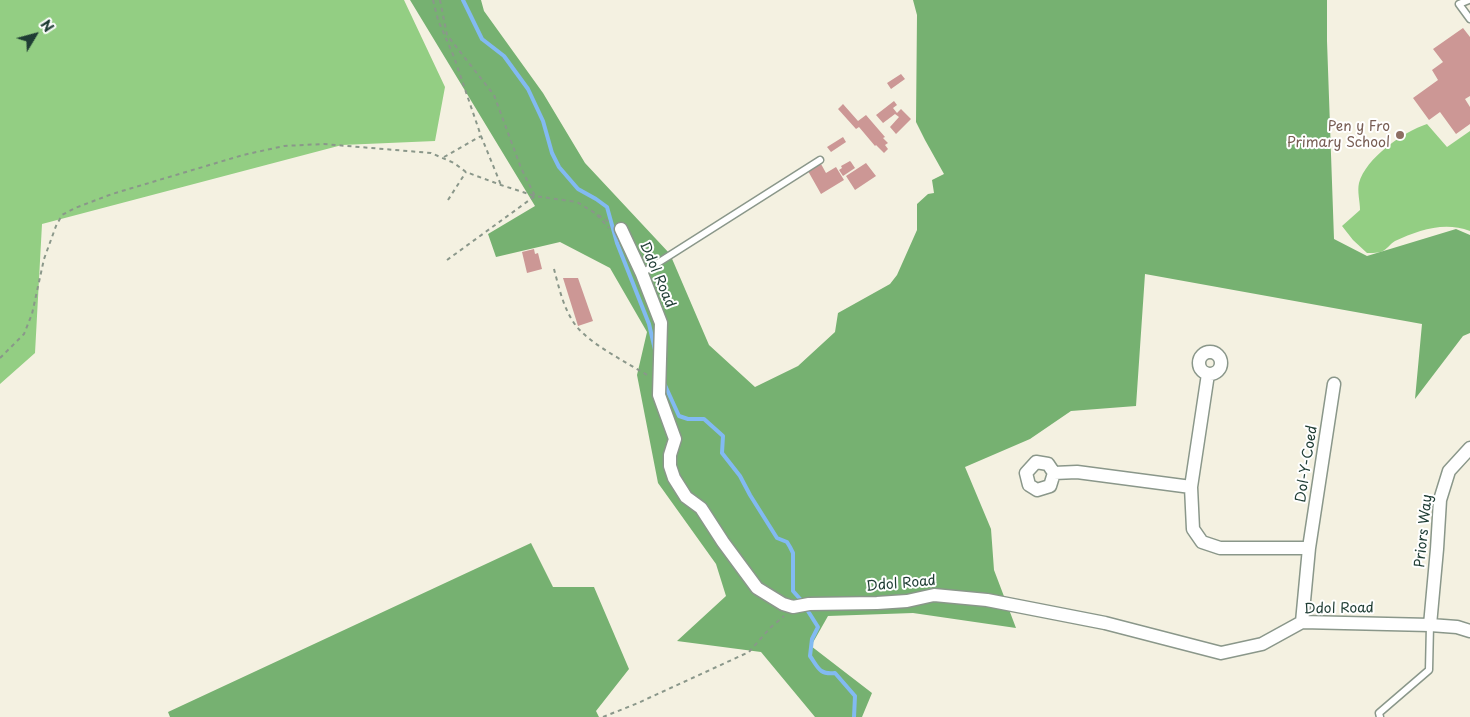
<!DOCTYPE html>
<style>
body{margin:0}
#map{position:relative;width:1470px;height:717px;overflow:hidden;background:#f4f1e1;font-family:"Playpen Sans",sans-serif}
canvas{display:block}
.north{position:absolute;left:10px;top:10px;width:50px;height:50px;-webkit-text-stroke:4px #fff;paint-order:stroke;rotate:53deg;font-size:14px;font-weight:700;line-height:20px;text-align:center;color:#1f3d34}
.north::after{content:'';display:block;margin:auto;width:18px;height:22px;background:#1f3d34;clip-path:polygon(50% 0,100% 100%,50% 72%,0 100%)}
</style>
<div id="map">
<canvas width="1470" height="717"></canvas>
<div class="north">N</div>
</div>
<script>
const context = document.querySelector('canvas').getContext('2d');
context.lineJoin = 'round';
function fill(path, color) { context.fillStyle = color; context.fill(path, 'evenodd'); }
function strokePath(path, color, width, dash) { context.strokeStyle = color; context.lineWidth = width; context.lineCap = dash ? 'butt' : 'round'; context.setLineDash(dash || []); context.stroke(path); }
function drawText(font, color, halo, rows, align = 'center') {
  context.font = font + ' "Playpen Sans",sans-serif'; context.lineWidth = 4; context.setLineDash([]); context.textBaseline = 'middle'; context.strokeStyle = halo; context.fillStyle = color; for (const [text, x, y, turn = 0] of rows) {
    context.save(); context.translate(x, y); context.rotate((+turn || 0) * Math.PI / 180); context.textAlign = isNaN(turn) ? turn : align; if (halo) context.strokeText(text, 0, 0); context.fillText(text, 0, 0); context.restore();
  }
}
fill(new Path2D(`
 M0 0H404L445 87 435 141 342 145 42 224 35 353 0 384Z
 M1427 124 1447 147 1470 131V231C1444 221 1419 230 1395 241 1390 244 1387 249 1383 251 1379 253 1372 253 1367 253L1353 240 1342 226 1360 210C1360 202 1357 191 1359 183 1366 158 1403 132 1427 124Z`), '#93ce83');
fill(new Path2D(`
 M410 0H481L484 11 543 93 585 163 670 254 709 345 755 387 798 366 835 332 838 313 890 284 897 275 917 230V204L928 194 934 193 932 180 944 174 925 140 916 122 917 15 913 0H1327V41L1334 239 1367 256 1456 229 1470 235V333L1463 336 1415 399 1422 324 1145 274 1136 406 1071 411 1030 439 965 467 991 529 994 570 1016 628 913 613 828 616 811 646 872 693 862 717H815L761 652 677 641 726 596 716 564 658 483 637 375 647 332 610 268 560 242 496 257 488 234 535 206Z
 M531 543 553 587H594L629 669 596 711 599 717H170L168 712Z`), '#76b171');
strokePath(new Path2D(`
 M463 0 482 39 504 56 528 89 543 121 552 153 559 167 578 189 596 199 607 207 617 243 649 324 655 350
 M664 383 679 416 688 419H704L723 436 722 453 740 476 750 495 777 538 787 542 790 547 793 553V591L801 600 818 627 812 639 810 656C818 667 819 675 835 673L855 696 854 717`), '#82baf2', 4);
fill(new Path2D(`
 M1463 28 1470 37V96L1465 99 1470 107V124L1456 134 1440 112 1429 120 1413 98 1438 80 1432 70 1443 62 1433 49Z
 M901 74 905 79 891 89 887 83Z
 M894 101 897 105 893 108 897 113 901 109 911 119 896 134 890 127 899 117 895 114 883 123 876 115Z
 M843 104 858 121 866 115 885 137 883 138 888 143 885 145 888 149 884 153 876 145 875 146 859 127 856 129 838 109Z
 M843 137 846 142 831 152 827 147Z
 M850 161 851 162 855 168 843 176 839 170 842 168 841 166Z
 M866 163 876 176 855 190 846 176Z
 M821 164 826 173 836 167 844 180 821 194 808 171Z
 M534 249 535 254 538 253 542 269 527 273 522 252Z
 M563 278H578L593 321 578 326Z`), '#cc9795');
const service = new Path2D(`
 M1469 0 1459 4 1470 19
 M642 273 820 160
 M1380 717 1379 713 1429 670 1430 625`);
const minor = new Path2D(`
 M621 229 642 274 661 323 659 395 675 439 670 455V466L674 478 686 497 701 508 723 542 757 588 783 604 793 607 809 604 877 603 907 601 934 595 987 600 1105 623 1221 653 1262 644 1302 622 1430 625 1457 627 1470 631
 M1199 363a11 11 0 1 1 22 0a11 11 0 1 1-22 0Z
 M1208 374 1191 487 1193 529 1202 542 1220 548H1309
 M1036 462 1048 464 1054 473 1050 486 1037 490 1029 485 1026 473Z
 M1054 473 1077 472 1191 487
 M1302 622 1309 548 1334 384
 M1430 625 1437 549 1440 500 1449 471 1470 448`);
strokePath(service, '#8a978a', 9);
strokePath(minor, '#8a978a', 15);
strokePath(new Path2D(`
 M433 0 438 20 454 57 481 136 501 185
 M440 0 447 35 494 95 521 168 535 196
 M444 157 481 136
 M448 200 466 172
 M597 215 609 228
 M447 260 535 196
 M554 269C559 288 564 311 577 327 592 345 626 362 647 375
 M0 358 24 334 32 314 44 259 56 226 62 215 75 208 112 194 243 155 284 146 324 144 431 153 454 163 466 172 501 185 535 196 577 202 611 223
 M603 717 638 703 749 652 770 628 784 616`), '#8a978a', 2, [4, 4]);
strokePath(service, '#fff', 6);
strokePath(minor, '#fff', 12);
for (const [x, y, r, color] of [
 [1400,135,5,"#8d6e63"]
]) { const dot = new Path2D(); dot.arc(x, y, r, 0, 2 * Math.PI); context.fillStyle = color; context.fill(dot); strokePath(dot, '#fff', 2); }
drawText('14px', '#785e54', '#fff', [
 ["Pen y Fro",1390,127],
 ["Primary School",1390,143]
], 'right');
drawText('14px', '#1f3d34', '#fff', [
 ["Ddol Road",657,275,67],
 ["Dol-Y-Coed",1307,464,-81],
 ["Priors Way",1424,531,-84],
 ["Ddol Road",901,584,-5],
 ["Ddol Road",1339,609,-1]
]);
</script>
